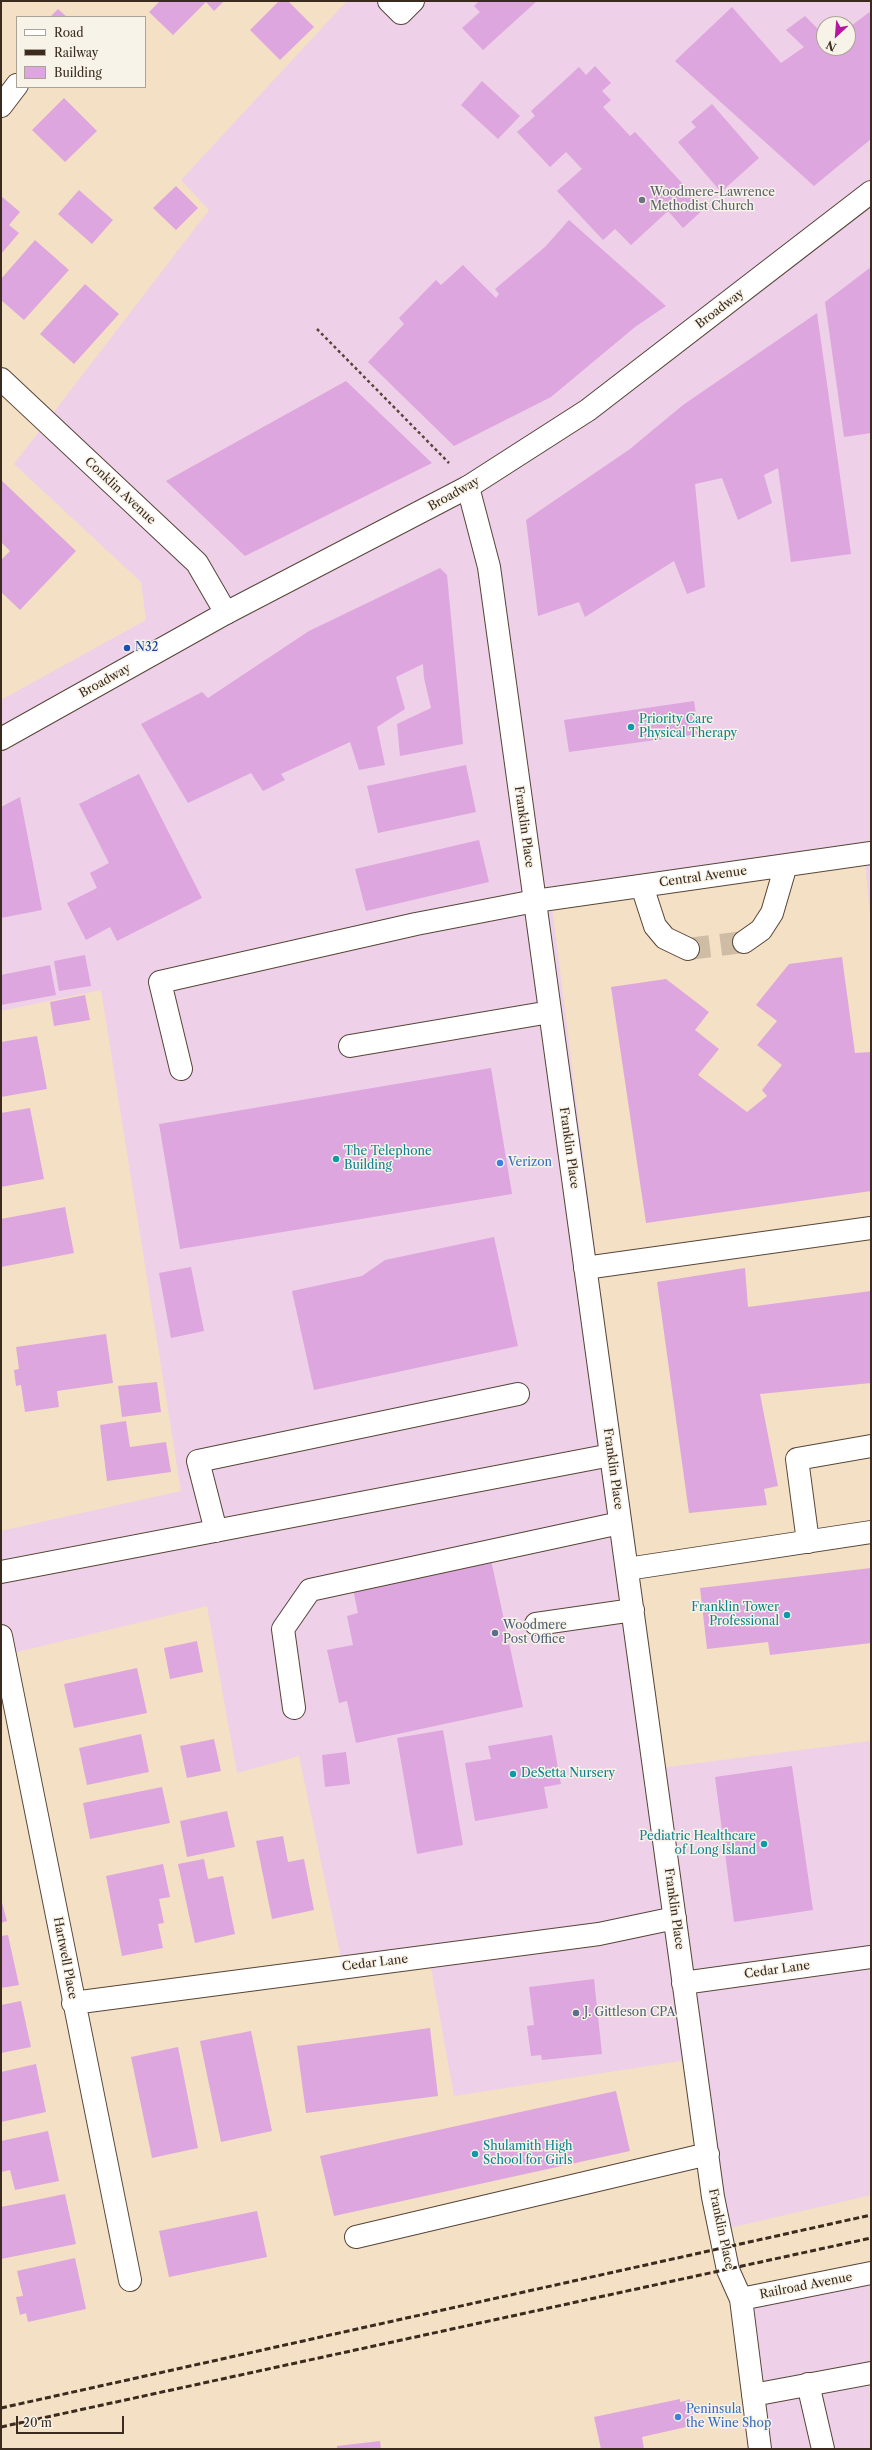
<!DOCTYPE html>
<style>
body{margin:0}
#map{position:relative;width:872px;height:2450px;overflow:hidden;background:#f4e0c5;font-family:"Libre Caslon Text",serif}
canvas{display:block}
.frame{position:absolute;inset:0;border:2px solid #3b2a1e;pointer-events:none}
.legend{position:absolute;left:16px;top:16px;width:130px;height:72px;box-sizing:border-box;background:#f7f3e8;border:1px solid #aca397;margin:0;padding:5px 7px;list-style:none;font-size:12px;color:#3b2a1e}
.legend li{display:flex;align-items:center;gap:8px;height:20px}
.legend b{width:20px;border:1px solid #aca397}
.north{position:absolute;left:816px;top:16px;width:40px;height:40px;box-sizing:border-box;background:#f7f3e8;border:1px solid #aca397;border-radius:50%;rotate:206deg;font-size:11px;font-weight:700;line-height:16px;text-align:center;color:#3b2a1e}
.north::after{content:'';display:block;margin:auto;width:14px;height:18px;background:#b5179e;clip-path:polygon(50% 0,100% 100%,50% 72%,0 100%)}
.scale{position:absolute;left:16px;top:2416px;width:108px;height:18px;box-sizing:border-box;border:2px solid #3b2a1e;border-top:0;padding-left:5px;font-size:12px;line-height:14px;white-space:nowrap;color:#3b2a1e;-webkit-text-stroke:3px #f7f3e8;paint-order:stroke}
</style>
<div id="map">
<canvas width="872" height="2450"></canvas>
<div class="frame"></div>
<ul class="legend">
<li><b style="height:5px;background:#fff"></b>Road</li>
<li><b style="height:5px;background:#3b2a1e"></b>Railway</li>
<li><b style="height:11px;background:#dea6de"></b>Building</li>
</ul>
<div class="north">N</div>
<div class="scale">20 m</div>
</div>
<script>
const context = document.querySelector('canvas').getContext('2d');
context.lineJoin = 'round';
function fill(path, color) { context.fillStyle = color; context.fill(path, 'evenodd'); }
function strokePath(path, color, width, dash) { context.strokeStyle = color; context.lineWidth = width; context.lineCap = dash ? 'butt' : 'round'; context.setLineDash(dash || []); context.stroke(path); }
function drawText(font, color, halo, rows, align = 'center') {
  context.font = font + ' "Libre Caslon Text",serif'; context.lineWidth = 3; context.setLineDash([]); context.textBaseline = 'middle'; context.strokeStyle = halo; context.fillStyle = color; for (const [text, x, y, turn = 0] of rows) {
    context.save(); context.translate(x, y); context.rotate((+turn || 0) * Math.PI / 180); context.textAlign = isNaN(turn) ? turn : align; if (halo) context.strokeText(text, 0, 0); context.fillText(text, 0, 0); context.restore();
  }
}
fill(new Path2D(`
 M347 1H871V927L864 849 552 907 660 1768 871 1741V2195L712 2232 687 2060 454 2096 428 1951 342 1963 299 1756 237 1773 207 1606 1 1656V1531L181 1491 101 990 1 1011V700L146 620 141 582 14 464 209 210 181 180ZM824 24H848V48H824Z
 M871 2273V2449H763L741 2299Z`), '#eed0e8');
fill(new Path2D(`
 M160 1H224L214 11 206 2 173 35 149 12Z
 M279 1H288L314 27 280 60 250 30Z
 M479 1 492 2 537 1 483 50 462 28 480 12 474 6Z
 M732 7 781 63 804 47 786 30 805 16 821 32 824 30V48H848V24L851 26 871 11V139L814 186 675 61Z
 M58 9 67 17H50Z
 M839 17 848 24H831Z
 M595 66 611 83 602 91 611 100 603 107 630 136 635 132 705 208 683 228 668 211 631 245 615 229 603 240 557 191 582 169 566 152 550 167 517 132 535 116 531 111 579 67 586 75Z
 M482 81 520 116 498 139 461 105Z
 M64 98 97 131 65 162 32 130Z
 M712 104 759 158 721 192 678 142 696 127 691 122Z
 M176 186 198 208 176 230 153 208Z
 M79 190 113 220 92 244 58 214Z
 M1 196 20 212 9 225 19 233 1 254Z
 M569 220 666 306 635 327 551 397 454 446 368 362 404 324 399 318 436 280 441 285 463 265 496 298 499 294 495 289 545 247Z
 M35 240 69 270 24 320 1 300V279Z
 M871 267V433L844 437 825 302Z
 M85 284 119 314 74 364 40 334Z
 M817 313 851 554 791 562 778 468 764 475 772 503 738 520 722 478 695 484 705 587 687 594 674 561 585 617 579 602 538 616 526 520 630 449 683 405Z
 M346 381 432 463 245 556 166 481Z
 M1 480 76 551 20 610 1 592V560L10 551 1 542Z
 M440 568 447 575 463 744 400 756 397 724 431 708 424 678 423 664 396 677 405 709 377 727 385 765 359 770 350 742 281 774 285 780 263 791 251 773 188 803 141 724 202 692 208 698 309 631Z
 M694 701 699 734 569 752 564 720Z
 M466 765 476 812 378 833 367 786Z
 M139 774 202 898 117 941 110 927 86 940 67 903 97 888 90 873 109 863 79 804Z
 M20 797 42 910 1 918V807Z
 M479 840 489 882 366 911 355 869Z
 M85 955 91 986 59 991 54 961Z
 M842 957 855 1053 871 1052V1191L646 1223 611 987 666 979 709 1012 695 1030 719 1049 698 1075 747 1112 767 1096 762 1090 782 1065 757 1045 777 1021 756 1005 789 964Z
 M50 965 56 995 1 1005V975Z
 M85 995 90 1020 54 1026 50 1002Z
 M37 1036 47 1089 1 1097V1042Z
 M491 1068 512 1194 180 1249 159 1124Z
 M30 1108 44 1179 1 1187V1113Z
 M65 1207 74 1253 1 1267V1219Z
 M494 1237 518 1346 314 1390 292 1291 362 1276 385 1260Z
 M191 1267 204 1331 171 1338 159 1273Z
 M745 1268 748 1307 871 1291V1383L760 1394 778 1486 764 1489 767 1505 689 1513 657 1282Z
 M106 1334 113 1383 57 1391 59 1407 25 1412 21 1385 16 1386 14 1370 19 1369 16 1347Z
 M157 1382 161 1412 122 1417 118 1386Z
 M126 1421 130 1447 166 1442 171 1472 107 1481 100 1425Z
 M491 1560 523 1707 356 1743 347 1701 339 1703 327 1650 353 1645 347 1616 358 1613 353 1589Z
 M871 1568V1643L770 1655 768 1642 707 1649 700 1588Z
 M197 1641 203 1672 170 1679 164 1648Z
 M137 1668 147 1713 74 1728 64 1684Z
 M443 1730 463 1845 417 1854 397 1738Z
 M141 1734 149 1772 87 1785 79 1748Z
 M552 1735 561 1784 544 1787 548 1808 475 1821 465 1763 491 1759 488 1746Z
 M214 1739 221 1771 187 1778 180 1746Z
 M346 1752 350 1784 325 1787 322 1755Z
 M792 1766 813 1910 734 1922 715 1777Z
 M162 1787 170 1823 90 1839 83 1803Z
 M227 1811 235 1847 187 1857 180 1821Z
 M283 1836 288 1862 304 1859 314 1910 272 1919 256 1841Z
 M204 1859 208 1879 223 1876 235 1934 195 1943 178 1864Z
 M163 1864 170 1897 159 1899 164 1923 158 1924 163 1948 122 1956 106 1876Z
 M1 1899 7 1921 1 1923Z
 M8 1935 19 1985 1 1988V1936Z
 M594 1979 602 2054 542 2060 541 2055 531 2056 527 2026 534 2025 529 1987Z
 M21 2001 31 2047 1 2053V2005Z
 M430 2028 438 2096 306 2113 297 2046Z
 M251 2031 272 2131 221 2142 200 2041Z
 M178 2047 198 2148 152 2158 131 2057Z
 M36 2064 46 2112 1 2122V2072Z
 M616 2091 630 2151 334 2216 320 2156Z
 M48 2131 59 2181 15 2190 10 2170 1 2172V2141Z
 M65 2194 76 2244 1 2259V2207Z
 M257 2211 267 2257 169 2277 159 2231Z
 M75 2258 86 2309 28 2322 26 2313 20 2315 16 2297 23 2296 17 2271Z
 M680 2399V2402L690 2400 695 2425 642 2437 644 2449H601L594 2417Z
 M380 2441 381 2449H337V2446Z`), '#dea6de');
strokePath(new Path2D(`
 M688 949 744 942`), '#cfbca4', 22, [22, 11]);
const minor = new Path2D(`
 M389 1 401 13 413 1
 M1 106 17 85
 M1 379 197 563 226 613
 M468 487 489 567 713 2197 728 2270 741 2299 760 2449
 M642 886 655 926 665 938 688 949
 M744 942 761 930 772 913 786 865
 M350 1046 550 1012
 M181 1069 160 982 416 924 535 901 871 853
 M585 1268 871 1228
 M216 1531 198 1461 518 1394
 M808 1542 797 1459 871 1446
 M627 1569 871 1532
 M1 1572 611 1455
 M536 1624 633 1610
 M1 1636 130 2280
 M294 1708 283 1629 310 1590 620 1523
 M683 1983 871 1957
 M73 2003 599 1934 675 1918
 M356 2237 708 2154
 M741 2299 871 2273
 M808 2384 823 2449
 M753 2395 871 2373`);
const major = new Path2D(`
 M1 739 226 613 468 487 588 410 871 192`);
strokePath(minor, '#574537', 24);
strokePath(major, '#574537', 24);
strokePath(new Path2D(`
 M317 329 449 463`), '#574537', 2.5, [3, 3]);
strokePath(minor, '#fff', 22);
strokePath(major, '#fff', 22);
strokePath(new Path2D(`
 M1 2408 871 2215
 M1 2427 871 2238`), '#3b2a1e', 3, [6, 3]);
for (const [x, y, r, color] of [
 [642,200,4,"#6b7280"],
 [127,648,4,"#1a4fb4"],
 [631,727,4,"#0f9aa8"],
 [336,1159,4,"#0f9aa8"],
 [500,1163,4,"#3f7fe0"],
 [787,1615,4,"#0f9aa8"],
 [495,1633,4,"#5c6f8a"],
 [513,1774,4,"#0f9aa8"],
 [764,1844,4,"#0f9aa8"],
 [576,2013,4,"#5c6f8a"],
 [475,2154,4,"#0f9aa8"],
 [678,2417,4,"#3f7fe0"]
]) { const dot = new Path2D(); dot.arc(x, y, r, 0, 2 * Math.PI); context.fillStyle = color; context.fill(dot); strokePath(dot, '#f7f3e8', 1.5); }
drawText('12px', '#5b616d', '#f7f3e8', [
 ["Woodmere-Lawrence",650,193],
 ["Methodist Church",650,207]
], 'left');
drawText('12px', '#3b2a1e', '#f7f3e8', [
 ["Broadway",720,309,-37],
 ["Conklin Avenue",120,491,43],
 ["Broadway",454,494,-29],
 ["Broadway",105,681,-29],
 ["Franklin Place",524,827,82],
 ["Central Avenue",703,877,-8],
 ["Franklin Place",569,1148,82],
 ["Franklin Place",613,1469,82],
 ["Franklin Place",674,1909,82],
 ["Hartwell Place",65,1958,79],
 ["Cedar Lane",375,1963,-7],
 ["Cedar Lane",777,1970,-8],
 ["Franklin Place",721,2229,78],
 ["Railroad Avenue",806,2286,-11]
]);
drawText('12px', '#164399', '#f7f3e8', [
 ["N32",135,648]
], 'left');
drawText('12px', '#0d838f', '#f7f3e8', [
 ["Priority Care",639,720],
 ["Physical Therapy",639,734],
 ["The Telephone",344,1152],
 ["Building",344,1166],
 ["Franklin Tower",779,1608,"right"],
 ["Professional",779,1622,"right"],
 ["DeSetta Nursery",521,1774],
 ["Pediatric Healthcare",756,1837,"right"],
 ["of Long Island",756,1851,"right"],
 ["Shulamith High",483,2147],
 ["School for Girls",483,2161]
], 'left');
drawText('12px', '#366cbe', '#f7f3e8', [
 ["Verizon",508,1163],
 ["Peninsula",686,2410],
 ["the Wine Shop",686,2424]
], 'left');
drawText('12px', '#4e5e75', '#f7f3e8', [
 ["Woodmere",503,1626],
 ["Post Office",503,1640],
 ["J. Gittleson CPA",584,2013]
], 'left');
</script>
